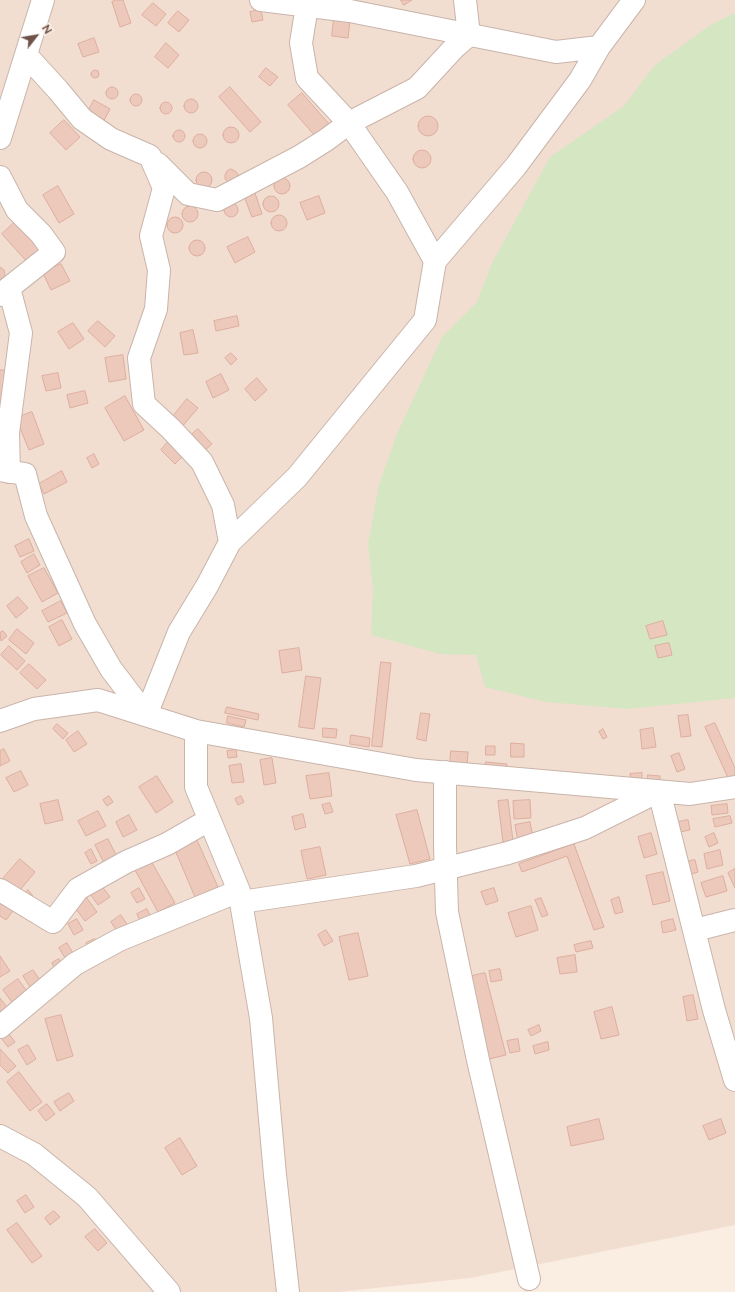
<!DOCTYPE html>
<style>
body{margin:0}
#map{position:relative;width:735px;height:1292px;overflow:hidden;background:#faede2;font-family:Raleway,sans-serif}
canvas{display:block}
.north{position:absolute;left:16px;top:16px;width:40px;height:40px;-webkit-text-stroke:3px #fdf2e8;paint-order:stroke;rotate:59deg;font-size:11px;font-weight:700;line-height:16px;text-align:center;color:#6f534b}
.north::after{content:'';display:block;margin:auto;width:14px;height:18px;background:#6f534b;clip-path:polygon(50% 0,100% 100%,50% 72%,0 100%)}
</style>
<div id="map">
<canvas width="735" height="1292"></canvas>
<div class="north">N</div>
</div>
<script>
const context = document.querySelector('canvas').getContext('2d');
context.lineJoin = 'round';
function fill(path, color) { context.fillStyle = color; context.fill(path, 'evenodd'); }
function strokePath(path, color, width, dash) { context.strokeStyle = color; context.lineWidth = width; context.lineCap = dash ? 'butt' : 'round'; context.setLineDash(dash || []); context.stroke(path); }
fill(new Path2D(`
 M0 0H735V1225L470 1278 338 1292H0Z`), '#f1ded1');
fill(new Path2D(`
 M735 13V698L627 709 546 702 485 687 476 655 440 654 371 635 373 589 368 544 379 485 397 434 442 337 477 302 492 263 550 157 624 106 655 65 712 24Z`), '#d5e6c2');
const building = new Path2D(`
 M116 0H123L131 23 120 27 112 2Z
 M401 0H412L404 5Z
 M153 3 166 14 156 26 142 15Z
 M261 10 263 20 252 22 250 12Z
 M178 11 189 20 179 32 168 23Z
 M334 19 350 21 348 38 332 36Z
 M94 38 99 52 83 57 78 44Z
 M166 43 179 55 168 68 155 57Z
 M266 68 278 77 270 86 259 77Z
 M91 74a4 4 0 1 1 8 0a4 4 0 1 1-8 0Z
 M230 87 261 122 250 132 219 97Z
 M106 93a6 6 0 1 1 12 0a6 6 0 1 1-12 0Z
 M302 93 329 124 315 136 288 105Z
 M130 100a6 6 0 1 1 12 0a6 6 0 1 1-12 0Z
 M184 106a7 7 0 1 1 14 0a7 7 0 1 1-14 0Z
 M94 100 110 109 102 124 86 116Z
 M160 108a6 6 0 1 1 12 0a6 6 0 1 1-12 0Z
 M418 126a10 10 0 1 1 20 0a10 10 0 1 1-20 0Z
 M64 120 80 137 66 150 50 133Z
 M223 135a8 8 0 1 1 16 0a8 8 0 1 1-16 0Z
 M173 136a6 6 0 1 1 12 0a6 6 0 1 1-12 0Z
 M193 141a7 7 0 1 1 14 0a7 7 0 1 1-14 0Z
 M413 159a9 9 0 1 1 18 0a9 9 0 1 1-18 0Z
 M231 169 235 171 238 174V179L228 182 225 179V175L227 171Z
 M196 180a8 8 0 1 1 16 0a8 8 0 1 1-16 0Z
 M274 186a8 8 0 1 1 16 0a8 8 0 1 1-16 0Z
 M58 186 74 214 59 223 43 195Z
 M255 193 262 214 252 217 244 196Z
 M319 196 325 213 307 220 300 203Z
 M263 204a8 8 0 1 1 16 0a8 8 0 1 1-16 0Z
 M224 210a7 7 0 1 1 14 0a7 7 0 1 1-14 0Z
 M182 214a8 8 0 1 1 16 0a8 8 0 1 1-16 0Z
 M271 223a8 8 0 1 1 16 0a8 8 0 1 1-16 0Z
 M167 225a8 8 0 1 1 16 0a8 8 0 1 1-16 0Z
 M15 222 41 251 28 263 2 234Z
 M248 237 255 252 235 263 227 247Z
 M189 248a8 8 0 1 1 16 0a8 8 0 1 1-16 0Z
 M61 264 70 281 51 290 43 273Z
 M0 267 4 270 5 274 3 278 0 280Z
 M237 316 239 326 216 331 214 321Z
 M98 321 115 336 105 347 88 331Z
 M73 323 84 339 69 349 58 332Z
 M193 330 198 353 184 355 180 333Z
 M231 353 237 359 231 365 225 358Z
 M123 355 126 379 109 382 105 358Z
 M0 370H7L5 399H0Z
 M58 373 61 388 46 391 42 376Z
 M221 374 229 390 213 398 206 382Z
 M257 378 267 390 255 401 245 389Z
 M85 391 88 403 70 408 67 395Z
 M125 396 144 430 124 441 105 408Z
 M187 399 198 408 181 428 171 419Z
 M32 412 44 444 29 450 16 418Z
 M198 429 212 444 203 452 189 437Z
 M169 441 184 455 175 464 161 450Z
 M94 454 99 464 92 468 87 458Z
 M62 471 67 482 44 494 39 484Z
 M29 539 34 551 20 557 15 546Z
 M34 554 40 565 27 573 21 562Z
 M44 568 58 593 42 602 28 576Z
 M18 597 28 608 16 618 7 606Z
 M61 601 67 613 48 622 42 611Z
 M62 620 72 639 59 646 49 627Z
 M663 621 667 635 650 639 646 626Z
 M17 629 34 643 26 654 9 640Z
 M3 631 7 636 1 641 0 633Z
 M669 643 672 655 658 658 655 646Z
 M9 646 25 661 17 670 1 655Z
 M299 648 302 670 282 673 279 651Z
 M381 662 391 663 382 747 372 746Z
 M29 664 46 680 37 689 20 673Z
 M306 676 321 678 314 729 299 727Z
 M227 707 259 714 258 720 225 713Z
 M421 713 430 714 426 741 417 739Z
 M688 715 691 736 681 737 678 716Z
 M228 716 246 720 244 727 227 723Z
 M715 723 735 768V777L729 780 705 727Z
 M57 724 68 733 63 739 53 729Z
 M323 728 337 729 336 738 323 737Z
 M653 728 656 747 642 749 640 730Z
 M603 729 607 737 603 739 599 732Z
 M78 731 87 744 74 752 66 740Z
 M351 735 370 738 369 747 350 744Z
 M511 743 524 744V757H511Z
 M486 746H495V755H486Z
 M4 749 10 761 0 766V751Z
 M236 750 237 757 228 758 227 751Z
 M451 751 468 752 467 766 450 765Z
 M679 753 685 769 677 772 671 756Z
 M272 758 276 783 264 785 260 760Z
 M486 762 507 764 506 773 485 771Z
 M241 764 244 782 232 783 229 766Z
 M21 771 28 785 14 792 6 778Z
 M329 773 332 796 310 799 306 776Z
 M642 773V781H631L630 774Z
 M648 775 660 776V784H648Z
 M157 776 173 802 156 813 139 787Z
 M109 796 113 802 107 806 103 800Z
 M241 796 244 802 238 805 235 799Z
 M58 800 63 820 45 824 40 804Z
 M508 800 513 841 503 842 498 801Z
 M530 800 531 818 514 819 513 801Z
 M330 803 333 812 325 814 322 805Z
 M727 804 728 813 712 815 711 806Z
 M417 810 430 859 410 864 396 815Z
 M98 811 106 826 86 836 78 821Z
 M303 814 306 827 295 830 292 817Z
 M129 815 137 830 123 837 116 822Z
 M730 816 732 823 715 827 713 819Z
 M688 820 690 830 674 833 673 823Z
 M530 822 533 837 518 841 515 825Z
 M651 833 657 854 644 858 638 837Z
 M714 833 718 843 709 847 705 837Z
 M108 839 117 857 104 863 95 845Z
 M197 840 218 887 195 897 175 850Z
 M574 844 604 927 594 930 567 856 522 872 519 864Z
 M320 847 326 875 307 879 301 851Z
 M91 849 97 861 91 864 85 853Z
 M720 850 723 865 707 869 704 854Z
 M20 859 35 872 15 896 0 882Z
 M695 860 698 872 685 876 681 863Z
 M151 861 175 903 158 912 135 870Z
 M735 869V888L728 873Z
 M663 872 670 901 653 905 646 876Z
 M723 876 727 891 706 897 701 883Z
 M101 885 110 897 98 905 90 894Z
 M139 888 145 899 137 903 131 893Z
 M494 888 498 901 486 905 481 892Z
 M28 890 33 896 26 903 21 898Z
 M84 894 97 912 85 921 72 904Z
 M0 895 16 907 6 920 0 916Z
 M619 897 623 912 615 914 611 900Z
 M541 898 548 915 542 917 535 900Z
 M531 906 538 930 516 937 508 913Z
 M147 909 151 918 141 923 137 914Z
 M121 915 128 926 118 933 111 922Z
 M77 919 83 930 74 935 68 924Z
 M673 919 676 930 663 933 661 922Z
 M326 930 333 941 324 946 318 935Z
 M358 933 368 976 349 980 339 937Z
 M95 939 99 946 90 950 86 943Z
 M591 941 593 948 576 952 574 945Z
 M67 943 73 953 65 958 59 948Z
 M575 955 577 972 560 974 557 958Z
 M0 956 10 971 0 977Z
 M59 959 63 967 56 971 52 963Z
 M500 969 502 980 491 982 489 971Z
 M33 970 42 983 32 990 23 976Z
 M485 973 506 1055 489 1059 468 977Z
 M18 979 29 994 14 1005 3 990Z
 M693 995 698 1019 687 1021 683 997Z
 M0 998 9 1010 0 1016Z
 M612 1007 619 1035 601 1039 594 1012Z
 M61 1015 73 1056 57 1061 45 1019Z
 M539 1025 541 1031 531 1036 528 1030Z
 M9 1034 15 1042 8 1047 2 1039Z
 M518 1039 520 1051 510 1053 507 1041Z
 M548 1042 549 1050 535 1054 533 1046Z
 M28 1045 36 1059 27 1065 18 1050Z
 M0 1049 16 1066 8 1073 0 1065Z
 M19 1072 42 1102 30 1111 7 1082Z
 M69 1093 74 1101 60 1111 54 1102Z
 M47 1104 55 1114 46 1121 38 1111Z
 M599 1119 604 1139 571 1146 567 1127Z
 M721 1119 726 1133 709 1140 703 1126Z
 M180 1138 197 1166 182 1175 165 1148Z
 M26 1195 34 1207 25 1213 17 1201Z
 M54 1211 60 1217 50 1225 45 1218Z
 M17 1223 42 1256 32 1263 7 1230Z
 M95 1229 107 1243 98 1251 85 1237Z`);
fill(building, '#edc9bc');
strokePath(building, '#deae9e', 1);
const minor = new Path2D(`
 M261 0 350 11 556 52 599 47 634 0
 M307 6 301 43 307 78 349 123 417 88 454 48 469 35 465 0
 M0 138 43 0
 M158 164 188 194 217 200 299 157 326 140 349 123 397 192 435 261 425 320 297 477 230 542
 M0 177 17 210 41 234 54 252 0 295
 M435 261 516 166 580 80 599 47
 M0 470 25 474 36 516 85 624 111 669 146 715 179 632 207 586 230 542 223 505 202 462 171 429 144 404 139 358 156 309 159 270 151 236 164 188 150 156 111 139 82 119 58 90 26 55
 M9 472 8 433 21 333 9 288
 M0 721 34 709 98 700 196 731 416 770 690 794 735 787
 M445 772V846L447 912 478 1060 529 1279
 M0 890 53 922 78 889 126 862 167 844 209 820
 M239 891 261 1018 275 1175 288 1292
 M241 902 416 876 508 853 585 828 659 791 714 1010 735 1080
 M695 930 735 920
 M0 1027 75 964 119 940 239 891 196 787V731
 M0 1136 34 1154 87 1197 169 1292`);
strokePath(minor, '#c9b4aa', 24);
strokePath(minor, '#fff', 22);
</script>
